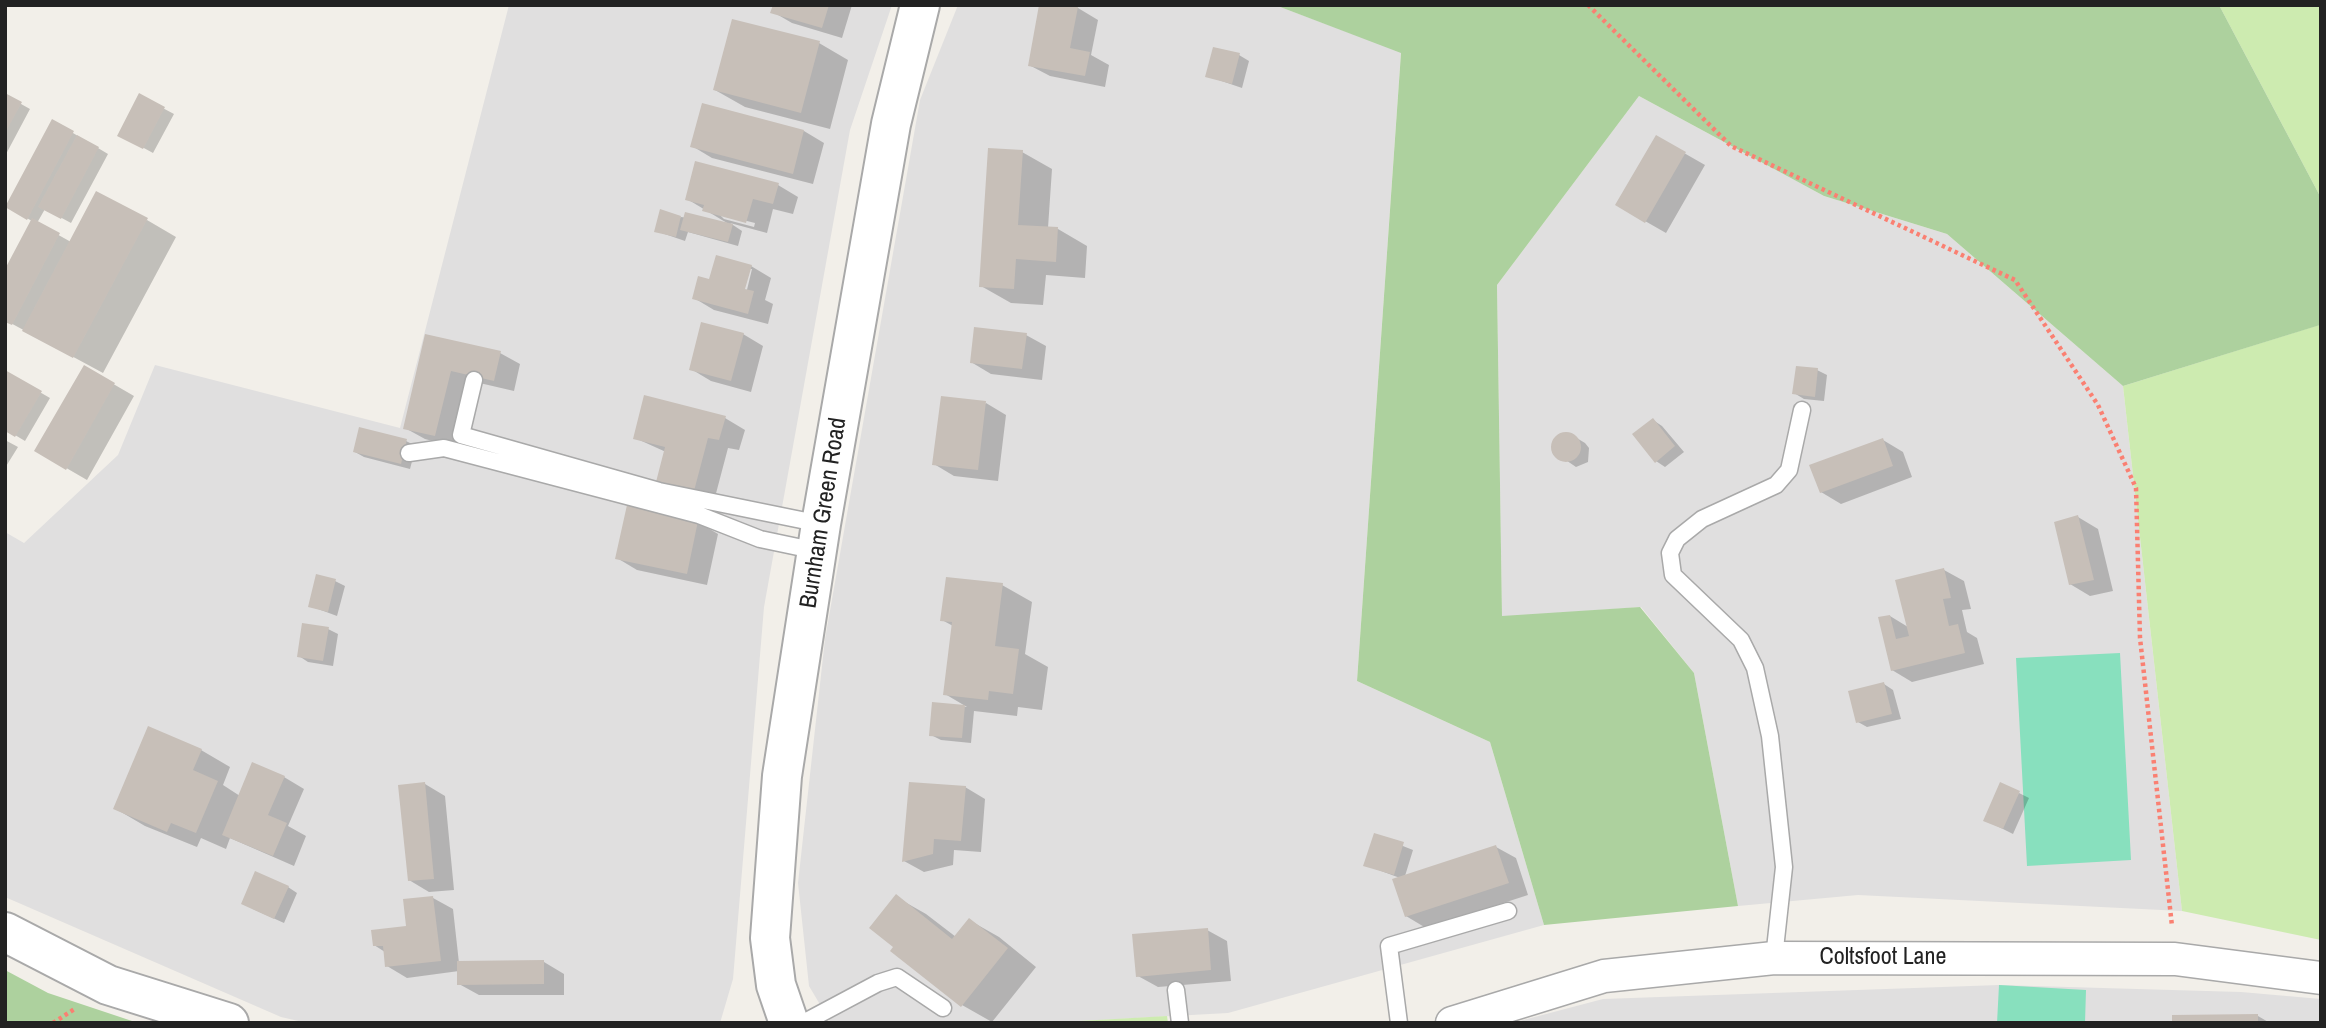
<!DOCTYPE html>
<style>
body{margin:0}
#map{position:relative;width:2326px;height:1028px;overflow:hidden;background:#f2efe9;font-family:"Archivo Narrow",sans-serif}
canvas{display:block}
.frame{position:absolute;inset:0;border:7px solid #222;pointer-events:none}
</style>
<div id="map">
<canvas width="2326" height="1028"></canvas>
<div class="frame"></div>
</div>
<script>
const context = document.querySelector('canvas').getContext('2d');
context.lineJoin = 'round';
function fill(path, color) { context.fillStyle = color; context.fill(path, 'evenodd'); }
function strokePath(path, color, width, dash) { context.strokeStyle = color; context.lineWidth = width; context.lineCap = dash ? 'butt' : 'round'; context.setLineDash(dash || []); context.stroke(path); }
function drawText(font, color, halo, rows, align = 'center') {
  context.font = font + ' "Archivo Narrow",sans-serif'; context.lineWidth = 6; context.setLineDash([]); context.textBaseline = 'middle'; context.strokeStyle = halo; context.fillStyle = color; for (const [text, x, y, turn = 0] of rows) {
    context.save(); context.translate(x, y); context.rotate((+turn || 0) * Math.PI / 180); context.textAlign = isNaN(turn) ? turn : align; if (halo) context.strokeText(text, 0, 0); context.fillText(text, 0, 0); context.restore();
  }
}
fill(new Path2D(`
 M509 5H892L850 130 764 607 733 979 720 1023H307L281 1017 5 897V532L24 543 118 455 155 365 400 428Z
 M958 5H1275L1401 52 1357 681 1490 742 1544 925 1228 1013 1044 1023H831L809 986 798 883 825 639 920 100Z
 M1639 96 1824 196 1947 234 2123 386 2182 911 1858 895 1738 906 1694 673 1641 607 1502 617 1497 285Z
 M1999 985 2241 992 2321 999V1023H1512L1603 999Z`), '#e0dfdf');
fill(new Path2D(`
 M2219 5H2321V198Z
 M2321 321V940L2182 911 2123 386 2319 325Z
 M1167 1016 1168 1023H1044Z`), '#cdebb0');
fill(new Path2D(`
 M1275 5H2219L2321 198 2320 325 2123 386 1947 234 1824 196 1639 96 1497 285 1502 616 1640 607 1694 673 1738 906 1544 925 1490 742 1357 681 1401 53Z
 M5 970 48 993 138 1023H5Z`), '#add19e');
fill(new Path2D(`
 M2120 653 2131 860 2027 866 2016 658Z
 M1999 985 2086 990 2085 1023H1997Z`), '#88e0be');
fill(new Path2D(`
 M774 5H852L842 38 792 23 773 12Z
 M1041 5 1078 8 1098 20 1091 55 1109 65 1105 87 1050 76 1029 65Z
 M819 43 848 60 830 129 745 107 715 90Z
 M1239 55 1249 61 1242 88 1207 76Z
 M5 95 30 109 5 156Z
 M140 96 174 114 153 153 120 135Z
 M53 121 108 154 71 223 45 209 37 223 71 242 147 220 176 237 103 373 5 320 32 221 7 207Z
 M804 131 824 143 813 184 712 158 692 146Z
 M1656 137 1705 165 1666 233 1617 205Z
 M1022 152 1052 169 1048 228 1058 229 1087 246 1085 278 1046 275 1043 305 1011 303 981 286Z
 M778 185 798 197 793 214 773 209 767 233 730 223 742 231 738 246 688 232 685 241 656 231 681 217 727 223 687 199ZM719 214 755 223 754 227 724 219Z
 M751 266 771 278 765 300 773 304 768 324 714 310 694 298 711 282ZM749 269H752L745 298 741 297Z
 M743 334 763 346 751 392 711 381 691 369Z
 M1026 335 1046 346 1042 380 991 374 971 362Z
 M427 336 500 353 520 364 514 391 471 381 455 447 425 439 405 428Z
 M84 367 134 396 87 480 37 451Z
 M1817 370 1827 375 1824 401 1804 399 1794 393Z
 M5 372 50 398 25 441 5 429Z
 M986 403 1006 415 998 481 954 476 934 464Z
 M725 418 745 430 739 450 728 448 714 501 679 492 658 481 666 452 635 438Z
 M1653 420 1662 426 1684 452 1665 467 1656 461Z
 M1561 435 1575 437 1585 443 1589 448 1588 462 1576 467 1554 452 1553 446Z
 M5 440 18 447 5 468Z
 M1883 440 1903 452 1912 477 1841 504 1821 492Z
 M406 441 416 446 410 469 364 457 355 452Z
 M2078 517 2098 529 2113 591 2090 596 2070 584Z
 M698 522 718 534 707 585 637 570 617 558Z
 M1944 570 1964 581 1971 609 1962 610 1967 632 1977 638 1984 664 1912 682 1892 670 1890 616 1908 627Z
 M335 581 345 586 337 616 310 606Z
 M1002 585 1032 602 1025 654 1048 667 1042 710 1018 707 1017 716 974 711 971 743 941 740 931 735 933 704 967 707 945 694 953 626 942 620Z
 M328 629 338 634 333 666 308 662 299 656Z
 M1884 684 1893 690 1901 719 1867 727 1858 722Z
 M201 750 230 767 223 785 240 796 284 777 304 789 288 826 306 836 294 866 230 838 226 849 201 838 197 847 145 826 116 809Z
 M425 784 445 796 454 890 429 892 409 880Z
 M965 787 985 799 981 852 954 850 953 865 924 872 904 861Z
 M2019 793 2029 798 2013 834 1995 825Z
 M1375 835 1413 850 1405 876 1496 847 1516 858 1528 895 1426 928 1406 916 1400 878 1365 865Z
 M288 887 297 893 284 923 253 909Z
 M896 897 926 914 956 937 969 920 999 937 1036 967 992 1022 962 1005 895 946Z
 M433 898 453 909 459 963 544 962 564 974V995H479L459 984V971L407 978 387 966 385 952 374 945 408 927Z
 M1207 930 1227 941 1231 981 1158 987 1138 976Z
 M2258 1016 2270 1023H2174Z`), '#0003');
fill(new Path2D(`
 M773 5H829L822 28 770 13Z
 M1039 5 1078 7 1070 48 1090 52 1085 76 1028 66Z
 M732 19 820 41 801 113 713 90Z
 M1213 47 1240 53 1232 84 1205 77Z
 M5 93 22 102 5 133Z
 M139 93 165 107 143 149 117 136Z
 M702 103 804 130 793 174 690 147Z
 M52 119 74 131 27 220 5 207Z
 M77 135 99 147 61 219 38 207Z
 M1656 135 1686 152 1645 223 1615 205Z
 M988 148 1023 150 1018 225 1058 227 1056 262 1016 259 1014 289 979 287Z
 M695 161 779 183 773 204 753 199 746 223 702 211 704 205 685 200Z
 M96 191 148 218 73 358 22 331Z
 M660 209 681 216 676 237 654 232Z
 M685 212 733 224 728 242 680 230Z
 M32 218 60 233 12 325 5 322V269Z
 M716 255 752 265 745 289 754 291 748 314 692 299 698 276 709 279Z
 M701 322 744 333 731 381 689 370Z
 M974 327 1027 333 1022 369 970 363Z
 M425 334 501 351 494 381 451 371 435 436 403 429Z
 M84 365 115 383 66 470 34 451Z
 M1796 366 1818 368 1815 397 1792 394Z
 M5 370 42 391 15 437 5 431Z
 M644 395 726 416 719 440 708 438 694 491 656 482 665 447 633 439Z
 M941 396 986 401 978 470 932 465Z
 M1653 418 1675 446 1655 463 1632 434Z
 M359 427 407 439 401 464 353 452Z
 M1551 447a15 15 0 1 1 30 0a15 15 0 1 1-30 0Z
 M1883 438 1893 466 1820 493 1809 465Z
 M627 505 698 521 687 574 615 559Z
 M2078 515 2094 580 2069 585 2054 522Z
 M1944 568 1951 598 1943 599 1949 626 1958 624 1965 653 1891 671 1878 617 1890 615 1896 639 1909 636 1895 580Z
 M316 574 336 579 328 612 308 607Z
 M946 577 1003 583 995 646 1019 649 1013 694 989 691 988 700 943 695 952 622 940 621Z
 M302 623 329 627 323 661 297 657Z
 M1884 682 1892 714 1856 723 1848 691Z
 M932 702 965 705 962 738 929 736Z
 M148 726 202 749 193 770 218 781 196 833 171 823 167 832 113 809Z
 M252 762 285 776 268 815 287 823 273 856 222 835Z
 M425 782 434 879 408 881 398 785Z
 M909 782 966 786 961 841 934 839 933 854 902 862Z
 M2000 782 2020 791 2003 829 1983 821Z
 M1374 833 1404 842 1394 875 1363 866Z
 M1496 845 1509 883 1405 917 1392 879Z
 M255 871 289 886 274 919 241 904Z
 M896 894 952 939 969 918 1008 948 961 1007 890 951 893 947 869 928Z
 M433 896 441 961 385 967 383 946H373L371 930 406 926 403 899Z
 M1208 928 1211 970 1136 977 1132 934Z
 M544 960V984L457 985V961Z
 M2258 1014V1023H2172V1015Z`), '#c7bfb8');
const service = new Path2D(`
 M474 380 461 435 659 491 821 524
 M409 453 444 448 699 515 760 539 817 551
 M1774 958 1784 867 1770 736 1755 668 1741 640 1673 575 1670 553 1677 539 1702 519 1776 485 1789 470 1802 410
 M1176 990 1180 1023
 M803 1023 878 983 897 977 943 1008
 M1399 1023 1389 946 1508 911`);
const minor = new Path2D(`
 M1452 1023 1604 976 1774 958 2175 959 2321 978`);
const tertiary = new Path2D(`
 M5 932 108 985 229 1023
 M789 1023 776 985 770 938 782 776 821 524 891 124 920 5`);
strokePath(service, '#a9a9a9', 19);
strokePath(minor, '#a9a9a9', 35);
strokePath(tertiary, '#a9a9a9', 42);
strokePath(new Path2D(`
 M1588 5 1731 146 2015 280 2098 405 2136 488 2140 638 2172 926
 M53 1023 76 1008`), '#fa8072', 4.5, [3.5, 3.5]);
strokePath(service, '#fff', 16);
strokePath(minor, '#fff', 32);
strokePath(tertiary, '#fff', 38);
drawText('24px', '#222', '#fff', [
 ["Burnham Green Road",824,513,-81],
 ["Coltsfoot Lane",1883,958]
]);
</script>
